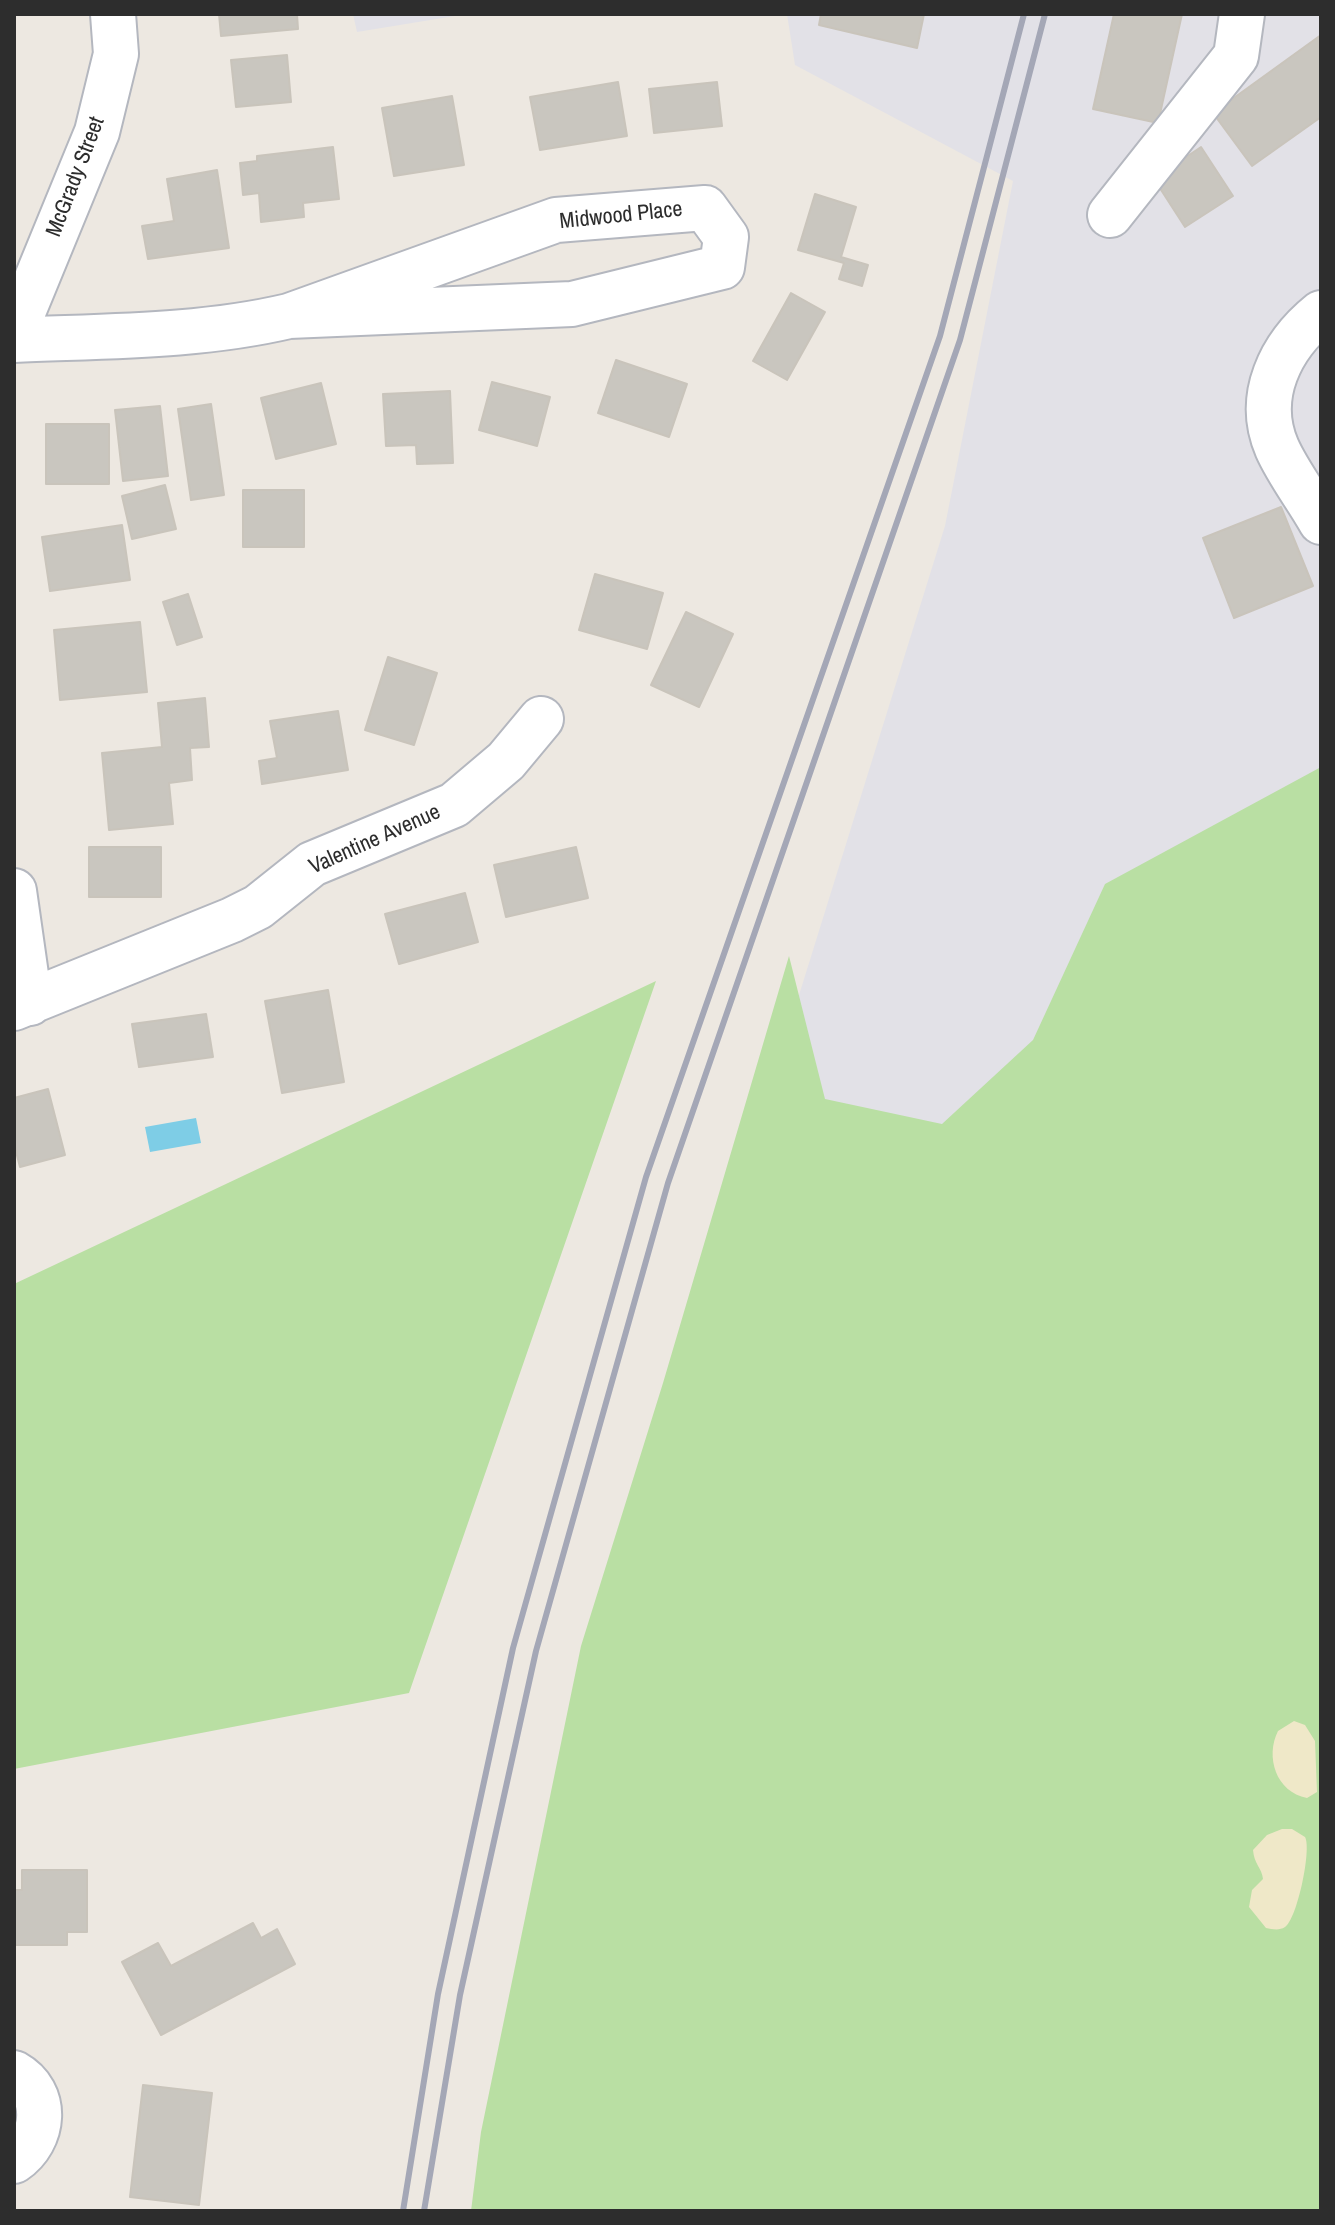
<!DOCTYPE html>
<style>
body{margin:0}
#map{position:relative;width:1335px;height:2225px;overflow:hidden;background:#ede8e1;font-family:"Archivo Narrow",sans-serif}
canvas{display:block}
.frame{position:absolute;inset:0;border:16px solid #2d2d2d;pointer-events:none}
</style>
<div id="map">
<canvas width="1335" height="2225"></canvas>
<div class="frame"></div>
</div>
<script>
const context = document.querySelector('canvas').getContext('2d');
context.lineJoin = 'round';
function fill(path, color) { context.fillStyle = color; context.fill(path, 'evenodd'); }
function strokePath(path, color, width, dash) { context.strokeStyle = color; context.lineWidth = width; context.lineCap = dash ? 'butt' : 'round'; context.setLineDash(dash || []); context.stroke(path); }
function drawText(font, color, halo, rows, align = 'center') {
  context.font = font + ' "Archivo Narrow",sans-serif'; context.lineWidth = 7; context.setLineDash([]); context.textBaseline = 'middle'; context.strokeStyle = halo; context.fillStyle = color; for (const [text, x, y, turn = 0] of rows) {
    context.save(); context.translate(x, y); context.rotate((+turn || 0) * Math.PI / 180); context.textAlign = isNaN(turn) ? turn : align; if (halo) context.strokeText(text, 0, 0); context.fillText(text, 0, 0); context.restore();
  }
}
fill(new Path2D(`
 M353 14H467L357 32Z
 M787 14H1321V781L1068 1242 734 1204 945 526 1013 181 795 65Z`), '#e2e1e7');
fill(new Path2D(`
 M1321 767V2211H471L481 2132 581 1646 663 1383 789 956 825 1099 942 1124 1033 1040 1105 884Z
 M656 981 409 1693 14 1769V1284Z`), '#b9dfa3');
fill(new Path2D(`
 M1294 1721 1305 1725 1315 1741 1317 1792 1307 1798C1276 1792 1265 1757 1278 1731Z
 M1282 1829H1292L1305 1837C1312 1849 1297 1920 1285 1927 1279 1931 1272 1929 1266 1928L1249 1907 1252 1890 1263 1879C1262 1868 1254 1864 1253 1850L1267 1835Z`), '#efe8c8');
fill(new Path2D(`
 M196 1118 201 1143 150 1152 145 1127Z`), '#7ecde6');
const building = new Path2D(`
 M219 14H297L298 29 221 36Z
 M821 14H924L917 48 819 25Z
 M1114 14H1182L1158 123 1093 109Z
 M1321 35V117L1252 166 1213 113Z
 M287 55 291 102 236 107 231 60Z
 M618 82 627 136 540 150 530 97Z
 M717 82 722 126 654 133 649 89Z
 M452 96 464 165 394 176 382 108Z
 M333 147 339 199 303 203 304 217 261 222 259 193 243 195 240 163 257 161V156Z
 M1201 147 1233 196 1185 227 1154 179Z
 M217 170 229 248 148 259 142 226 174 221 167 179Z
 M815 194 856 207 841 257 868 265 862 286 839 279 844 263 798 250Z
 M791 293 825 312 787 380 753 361Z
 M616 360 687 384 669 437 598 413Z
 M492 382 550 397 537 446 479 430Z
 M321 383 336 444 276 459 261 398Z
 M450 391 453 463 417 464 416 445 386 446 383 394Z
 M211 404 224 495 191 500 178 409Z
 M160 406 168 476 123 481 115 410Z
 M46 424H109V484H46Z
 M165 485 176 529 132 539 122 496Z
 M243 490H304V547H243Z
 M1281 507 1313 586 1234 618 1203 538Z
 M122 525 130 580 50 591 42 537Z
 M595 574 663 593 647 649 579 630Z
 M188 594 202 637 177 645 163 602Z
 M686 612 733 634 699 707 651 685Z
 M140 622 147 692 60 700 54 630Z
 M388 657 437 673 414 745 365 730Z
 M205 698 209 747 190 748 192 780 169 783 173 824 109 830 102 753 162 747 158 703Z
 M338 711 348 770 262 784 259 761 277 758 270 721Z
 M89 847H161V897H89Z
 M576 847 588 898 506 917 494 865Z
 M465 893 478 942 399 964 385 914Z
 M328 990 344 1082 282 1093 265 1001Z
 M206 1014 213 1057 139 1067 132 1024Z
 M48 1089 65 1155 20 1167 14 1144V1098Z
 M22 1870H87V1932H67V1945H14V1890H22Z
 M253 1923 261 1938 277 1929 295 1964 161 2035 122 1962 158 1943 171 1966Z
 M143 2085 212 2093 199 2205 130 2197Z`);
fill(building, '#c9c6bf');
strokePath(building, '#c9c4bb', 2);
const minor = new Path2D(`
 M705 208 726 237 722 267 572 304 289 316 556 220Z
 M1110 215 1236 56 1242 14
 M1321 313C1280 346 1255 397 1277 448 1288 473 1307 497 1321 522
 M14 334 97 132 116 54 113 14
 M14 340C105 336 200 337 289 316
 M14 891 30 1003
 M14 1008 232 920 258 907 312 864 454 805 506 761 541 719
 M14 2073C50 2093 45 2140 14 2161`);
strokePath(minor, '#b4b7bf', 48);
strokePath(minor, '#fff', 44);
strokePath(new Path2D(`
 M403 2211 438 1994 513 1648 646 1177 940 336 1024 14
 M424 2211 460 1995 536 1651 668 1183 960 340 1045 14`), '#a4a7b6', 6);
drawText('22px', '#2d2d2d', '#fff', [
 ["McGrady Street",76,177,-69],
 ["Midwood Place",621,216,-6],
 ["Valentine Avenue",375,840,-24]
]);
</script>
